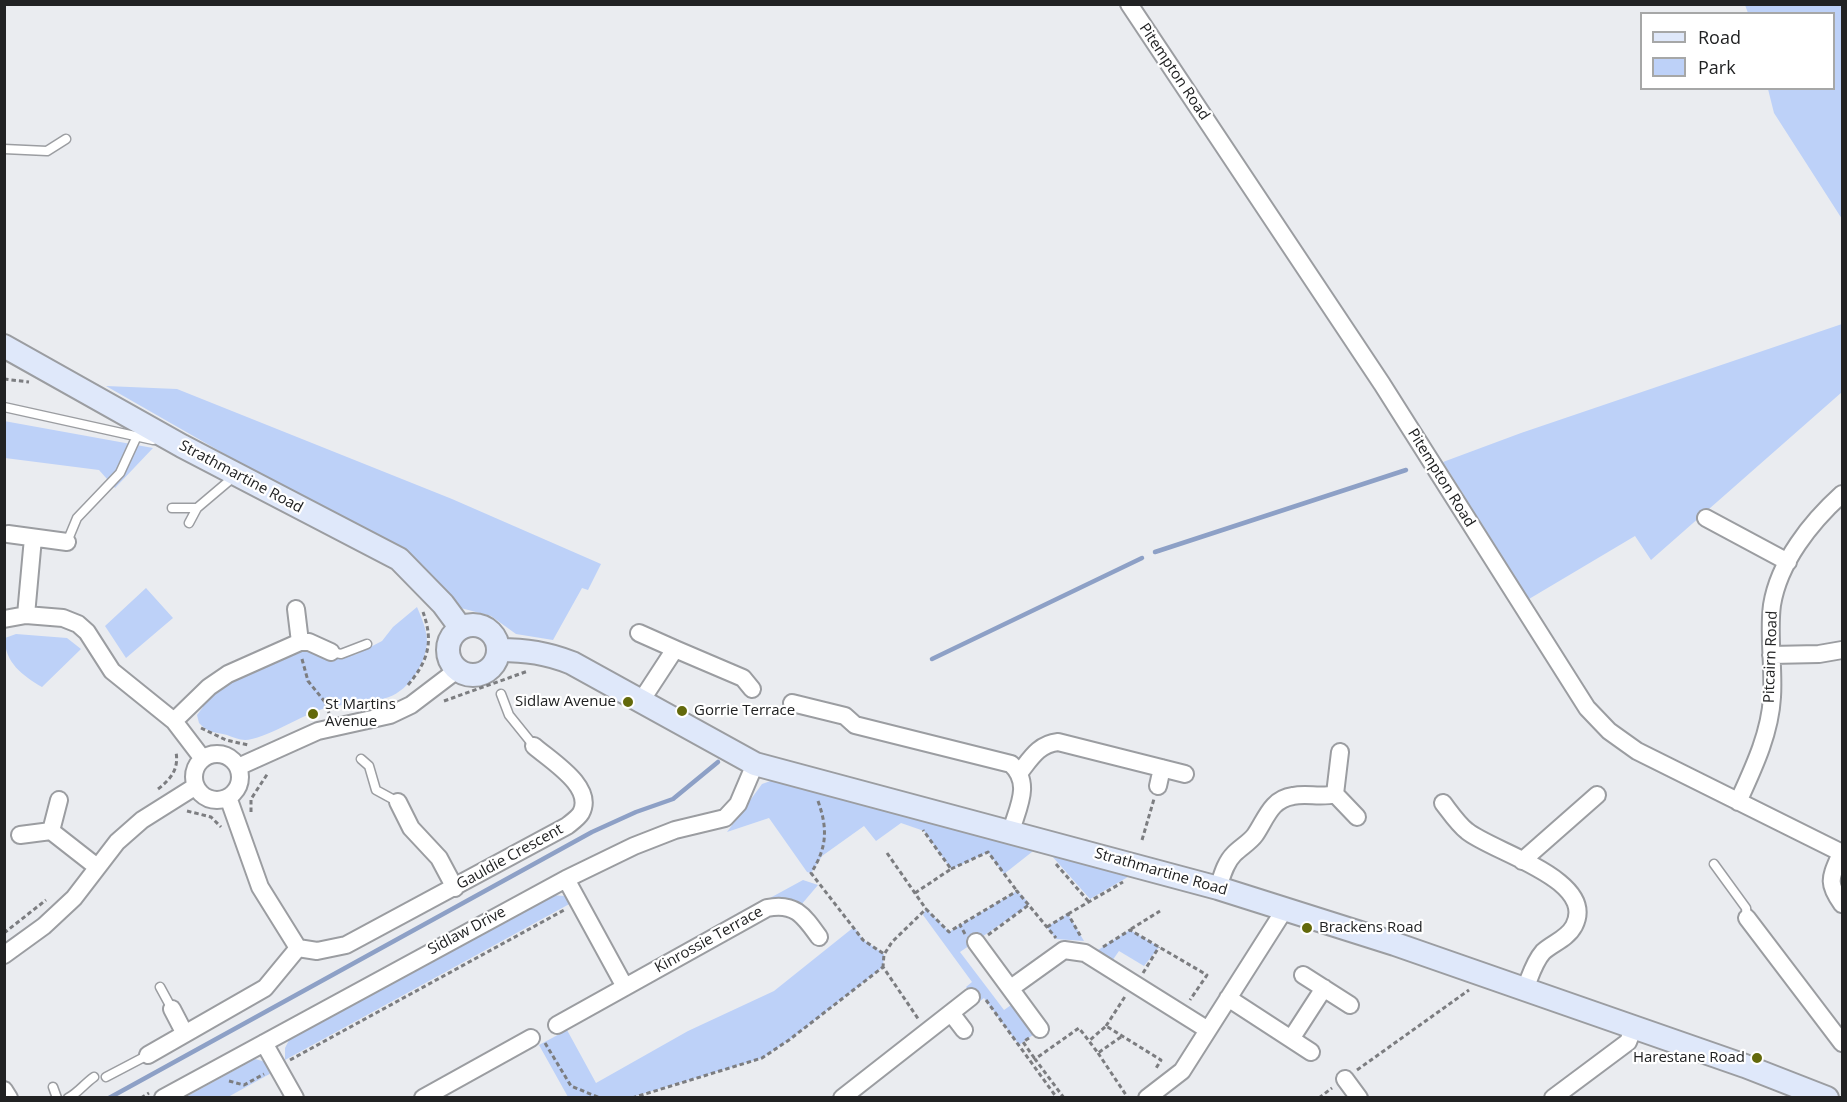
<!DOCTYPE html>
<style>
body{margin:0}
#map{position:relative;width:1847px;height:1102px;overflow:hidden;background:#eaecf0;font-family:"Open Sans",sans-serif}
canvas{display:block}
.frame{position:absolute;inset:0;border:6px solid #212223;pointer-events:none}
.legend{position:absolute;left:1640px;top:12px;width:195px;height:78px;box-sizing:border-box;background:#fff;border:2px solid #a6a7a7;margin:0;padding:8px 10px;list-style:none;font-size:18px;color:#212223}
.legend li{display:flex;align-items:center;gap:12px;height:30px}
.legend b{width:30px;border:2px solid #a6a7a7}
</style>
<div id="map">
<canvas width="1847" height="1102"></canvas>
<div class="frame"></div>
<ul class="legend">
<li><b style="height:8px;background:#dfe8fa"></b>Road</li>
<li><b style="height:16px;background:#bdd1f8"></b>Park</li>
</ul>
</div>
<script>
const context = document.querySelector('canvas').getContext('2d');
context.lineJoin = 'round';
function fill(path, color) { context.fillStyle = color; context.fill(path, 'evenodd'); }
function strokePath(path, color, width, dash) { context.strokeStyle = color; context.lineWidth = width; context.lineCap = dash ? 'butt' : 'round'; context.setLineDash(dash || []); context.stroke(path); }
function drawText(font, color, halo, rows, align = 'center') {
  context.font = font + ' "Open Sans",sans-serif'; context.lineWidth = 4.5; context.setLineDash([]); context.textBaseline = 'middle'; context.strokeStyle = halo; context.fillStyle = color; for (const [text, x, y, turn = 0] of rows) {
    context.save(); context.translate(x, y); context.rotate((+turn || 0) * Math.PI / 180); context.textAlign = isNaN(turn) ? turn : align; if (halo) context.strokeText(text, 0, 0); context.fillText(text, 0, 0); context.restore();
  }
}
fill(new Path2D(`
 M1745 5H1842V219L1774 113 1768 89 1834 88V14L1748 13Z
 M1842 324V392L1651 560 1635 536 1529 599 1443 462 1521 433Z
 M106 386 177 389 452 499 601 564 588 590 582 588 553 640 516 634 491 616 457 607 401 555Z
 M4 421 153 448 115 488 99 470 5 458Z
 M146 588 173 618 126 658 105 626Z
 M417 607C422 619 427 630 427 642 426 663 409 690 389 697 369 705 345 703 326 708 303 714 264 740 245 740 239 740 233 737 227 735 215 732 208 733 199 723L197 715 203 707V702L232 680 304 647 338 659 357 654 382 641 393 627Z
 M16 634 67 638 81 649 42 687C23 676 4 662 5 638Z
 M776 779 1037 848 1004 874 988 852 951 869 924 831 901 823 876 841 864 826 822 856 811 873 807 872 769 818 727 832 762 784Z
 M1044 847 1133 874 1090 899Z
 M803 880 818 885 801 905 785 898H770Z
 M1017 891 1030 904 960 952 1004 1010 1014 1003 1037 1032 1019 1045 984 998 976 1004 966 987 972 982 923 915 926 909 949 932Z
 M552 895 564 896 573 902 285 1060V1048L290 1038Z
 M1068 914 1084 941 1056 939 1047 927Z
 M854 927 863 940 884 954 883 967 789 1040 762 1058 632 1097H568L539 1045 567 1030 596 1083 688 1031 774 991Z
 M1130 930 1159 947 1144 966 1119 951 1112 961 1098 950Z
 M255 1059 266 1062 275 1071 228 1097 184 1098Z`), '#bdd1f8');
strokePath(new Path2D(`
 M1155 552 1406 470
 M932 659 1142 558
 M109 1098 592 832 636 812 673 799 718 762`), '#8da0c6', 4.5);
const lane = new Path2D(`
 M4 149 47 151 66 139
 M4 407 153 440
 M172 508H197L236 475
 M189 523 197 508
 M67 542 77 518 120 473 137 436
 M331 652 341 654 367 644
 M501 694 509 715 534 746
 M361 759 369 766 376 790 398 802
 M1714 864 1746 908 1747 918
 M160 987 172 1009
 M106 1077 148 1055
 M53 1087 57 1098
 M68 1098C78 1093 84 1084 94 1077`);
const street = new Path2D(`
 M1129 4 1382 384 1587 708 1609 731 1637 751 1842 853
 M1706 518 1788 562
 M8 534 67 542
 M26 615 33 538
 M4 619 26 615 63 618 78 624 87 632 112 671 174 721 203 759
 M639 633 675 649
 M300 642H309L331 652
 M1771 655 1819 654 1842 650
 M641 701 675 649 743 678 752 689
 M792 703 845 716 855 725 1011 764C1032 783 1018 807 1011 831
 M174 721 209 687 228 674 300 642 296 609
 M194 777a23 23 0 1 1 46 0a23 23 0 1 1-46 0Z
 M238 767 318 731 390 715 411 705 457 670
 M1020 772C1031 758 1039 744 1058 742L1185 774
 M1158 786 1162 768
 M1335 794 1340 752
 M228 797 260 887 298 948
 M398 802 411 828 439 858 455 888
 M1738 802C1753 769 1770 734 1772 697 1774 667 1768 635 1772 605 1779 562 1811 522 1842 494
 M1443 803C1450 812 1458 824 1467 831 1492 852 1598 879 1574 926 1567 939 1553 943 1543 952 1534 962 1530 977 1525 989
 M51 831 97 867
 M20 835 51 831 59 800
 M1841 853C1831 877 1826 882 1842 904
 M1522 861 1597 795
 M566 879 625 987
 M1218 888C1222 876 1225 863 1234 854 1241 847 1250 842 1255 835 1266 819 1271 799 1293 796 1307 793 1321 798 1335 794L1357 817
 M1747 918 1842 1043
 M976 942 1040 1029
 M298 948 317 951 346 945 567 826C572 822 578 818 581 813 595 787 551 761 534 746
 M4 955 44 926 74 898 117 842 142 820 196 786
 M1303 975 1350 1005
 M1011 988 1064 950 1085 953 1208 1030
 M1228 998 1311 1052
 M172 1009 185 1034
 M951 1013 964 1030
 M557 1025 767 908C795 902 804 916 819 937
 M1291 1039 1324 988
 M264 1043 295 1098
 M148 1055 265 988 298 948
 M1345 1079 1359 1098
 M4 1090 9 1098
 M163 1098 566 879 634 846 675 830 725 818 738 804 755 764
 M423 1098 531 1038
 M842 1098 971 997
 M1147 1098 1182 1071 1285 909
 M1553 1098 1628 1042 1634 1027`);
const secondary = new Path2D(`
 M4 346 182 446 399 559 443 604 460 627
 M448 650a25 25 0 1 1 50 0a25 25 0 1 1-50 0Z
 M499 650C526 650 547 653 572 663L755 764 1218 888 1395 944 1745 1066 1827 1098`);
strokePath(lane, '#9b9da1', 11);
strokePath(street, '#9b9da1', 20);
strokePath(secondary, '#9b9da1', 26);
strokePath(new Path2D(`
 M4 379 29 382
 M302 659 308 681 325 702 329 713
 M408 685C428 661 434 642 423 612
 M444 701 528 671
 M201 728 226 740 248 745
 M158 789C171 779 179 769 176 752
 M818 801C828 829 827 848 811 873L863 940 884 954 883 967
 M187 811 211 817 221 827
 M251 812V799L268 773
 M1142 840 1154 799
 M887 853 926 909
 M1056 864 1089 902
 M951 869 988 852 1017 891
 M915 893 951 869 923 830
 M1068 914 1123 882
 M1047 927 1068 914 1081 937
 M1131 929 1160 911
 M4 933 46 900
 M965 934 960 925 1017 891 1056 938
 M988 935 1030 904
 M1103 947 1130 930 1207 975 1190 1000
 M885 953 892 942 926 909 949 932 960 925
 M1143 973 1159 947
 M986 1000 1057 1098
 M1106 1026 1126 995
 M1121 1037 1098 1053 1089 1041 1106 1026 1161 1060 1155 1070
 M1029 1038 1023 1042 1035 1059
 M545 1043 571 1086 600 1098
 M1098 1053 1128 1098
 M290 1060 566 909
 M1357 1070 1469 990
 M229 1081 244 1085 264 1074
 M141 1098 149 1093
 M632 1098 762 1058 789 1040 883 967 919 1020
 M1064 1098 1035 1059 1079 1028 1089 1041
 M1319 1098 1332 1088`), '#7c7d80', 3, [4.5, 3]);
strokePath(lane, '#fff', 8);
strokePath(street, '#fff', 16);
strokePath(secondary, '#dfe8fa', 22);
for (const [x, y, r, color] of [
 [628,702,6,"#63690b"],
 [682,711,6,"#63690b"],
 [313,714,6,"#63690b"],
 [1307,928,6,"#63690b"],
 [1757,1058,6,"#63690b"]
]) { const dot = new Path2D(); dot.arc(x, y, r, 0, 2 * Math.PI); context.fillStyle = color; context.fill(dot); strokePath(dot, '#fff', 2); }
drawText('15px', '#212223', '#fff', [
 ["Pitempton Road",1174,72,56],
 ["Strathmartine Road",241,477,28],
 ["Pitempton Road",1441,478,58],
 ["Pitcairn Road",1771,657,-88],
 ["Gauldie Crescent",510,857,-29],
 ["Strathmartine Road",1161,872,16],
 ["Sidlaw Drive",467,931,-28],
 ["Kinrossie Terrace",709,940,-29]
]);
drawText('15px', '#212223', '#fff', [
 ["Sidlaw Avenue",616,702,"right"],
 ["St Martins",325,705],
 ["Avenue",325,722],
 ["Gorrie Terrace",694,711],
 ["Brackens Road",1319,928],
 ["Harestane Road",1745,1058,"right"]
], 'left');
</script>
